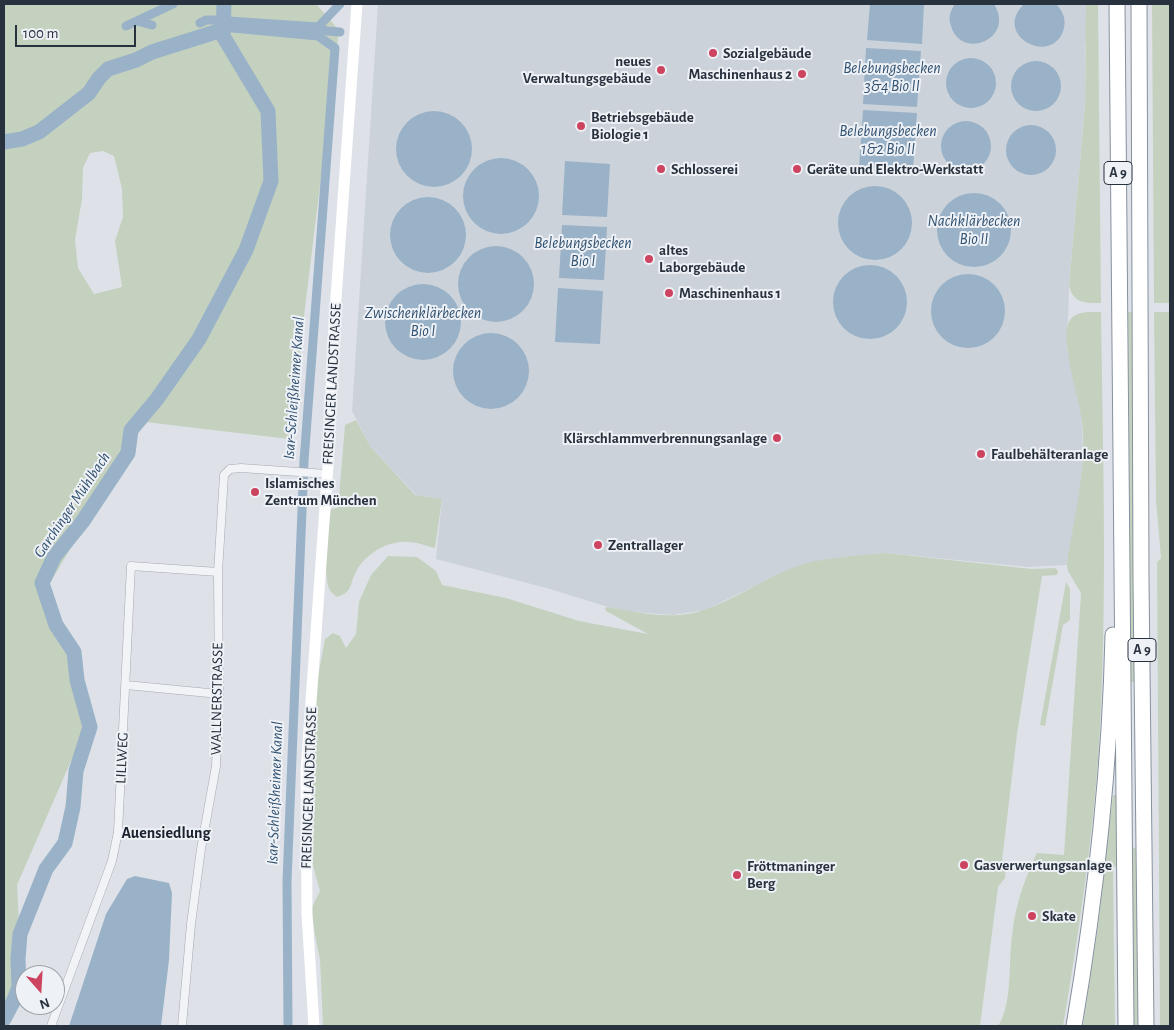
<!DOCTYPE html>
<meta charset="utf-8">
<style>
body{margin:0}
#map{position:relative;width:1174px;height:1030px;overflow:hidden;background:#dee2e8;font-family:"Alegreya Sans",sans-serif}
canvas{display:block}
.frame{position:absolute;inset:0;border:5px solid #28313e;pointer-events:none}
.north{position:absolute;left:15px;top:965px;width:50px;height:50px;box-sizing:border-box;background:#eef1f5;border:1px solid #9fa4ac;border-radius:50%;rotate:161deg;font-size:14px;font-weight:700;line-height:20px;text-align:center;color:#28313e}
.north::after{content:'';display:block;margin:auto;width:18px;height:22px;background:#cc445f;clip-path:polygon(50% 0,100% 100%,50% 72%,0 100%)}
.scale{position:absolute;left:15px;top:25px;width:121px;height:22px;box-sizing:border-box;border:2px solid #28313e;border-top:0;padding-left:6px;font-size:15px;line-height:18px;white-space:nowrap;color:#28313e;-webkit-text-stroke:4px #eef1f5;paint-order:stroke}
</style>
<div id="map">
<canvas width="1174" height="1030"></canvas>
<div class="frame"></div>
<div class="north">N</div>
<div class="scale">100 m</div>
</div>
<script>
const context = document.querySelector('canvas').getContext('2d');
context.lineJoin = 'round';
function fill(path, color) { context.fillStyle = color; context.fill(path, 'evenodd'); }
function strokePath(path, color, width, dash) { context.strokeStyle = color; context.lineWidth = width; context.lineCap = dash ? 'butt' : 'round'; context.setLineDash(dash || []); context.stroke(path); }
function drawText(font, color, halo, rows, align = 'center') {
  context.font = font + ' "Alegreya Sans",sans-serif'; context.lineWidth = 4; context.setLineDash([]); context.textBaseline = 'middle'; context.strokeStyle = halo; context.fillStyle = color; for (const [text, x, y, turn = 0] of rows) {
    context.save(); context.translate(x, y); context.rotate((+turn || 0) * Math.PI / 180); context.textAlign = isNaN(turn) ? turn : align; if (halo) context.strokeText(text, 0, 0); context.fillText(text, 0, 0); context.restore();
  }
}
fill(new Path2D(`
 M378 4H1092L1085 47V107L1069 285 1068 322 1067 329V348L1081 412 1083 448 1082 480 1067 565 1028 567 886 553 829 559 790 569 705 610 673 615 634 612 608 607 550 589 436 559 442 499 416 495 370 446 352 411Z`), '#ccd2da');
fill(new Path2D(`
 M4 4 317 5 339 30 289 439 145 422 46 590 91 715 17 885 22 979 13 1013 4 1024ZM103 151 114 156 122 189 123 217 115 241 122 287 94 294 78 268 75 240 82 199 83 168 90 153Z
 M1086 4H1098L1101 303C1085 303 1073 304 1069 285L1085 107Z
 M1152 4H1170V303H1154Z
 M1101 312C1103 462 1108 612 1098 761 1091 850 1078 938 1063 1026H998C1013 1003 1008 963 1012 936 1015 906 1024 880 1037 853L1064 855 1081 593 1068 571 1067 565C1074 513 1090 462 1080 410 1076 389 1062 343 1068 324 1073 310 1089 312 1101 312Z
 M1128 312H1132L1136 682H1131Z
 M1154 312H1170V1026H1160L1157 562 1161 558 1156 501Z
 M356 420 370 446 415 495 442 499 435 548C426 546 417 542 408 542 388 540 363 555 355 574 349 587 352 592 337 597 335 595 333 594 331 592 321 578 329 526 331 509L338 508 345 425Z
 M886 553 1032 569 1055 568 1058 571 1057 575 1042 576 1017 734 1002 861H1006L1005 878 998 887 980 1026H323L320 960 315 935 311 909 320 891 313 866 311 791V749L317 682 325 639 333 633 340 636 346 648 356 634 359 602 371 575 388 556 417 557 436 571 442 585 506 598 579 621 648 634 606 611 605 608 608 607C639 613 676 621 706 609 735 599 761 581 789 569 819 557 854 556 886 553Z
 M1066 582 1070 589V620L1063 625 1045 726 1040 725Z
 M1113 795H1116L1117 859 1116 866 1113 868 1115 1026H1083L1098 926Z
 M1132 848H1137L1138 1026H1133Z`), '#c5d1bf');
fill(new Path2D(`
 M870 4H924L922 44 867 40Z
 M955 4H994C1016 39 961 61 951 26 948 18 950 11 955 4Z
 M1024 4H1056C1063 11 1066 19 1064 28 1054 68 991 36 1024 4Z
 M866 48 921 51 917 107 863 104Z
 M946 83a25 25 0 1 1 50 0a25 25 0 1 1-50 0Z
 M1011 86a25 25 0 1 1 50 0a25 25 0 1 1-50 0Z
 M863 110 917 113 913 170 859 167Z
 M396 149a38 38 0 1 1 76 0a38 38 0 1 1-76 0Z
 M941 146a25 25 0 1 1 50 0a25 25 0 1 1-50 0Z
 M1006 150a25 25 0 1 1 50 0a25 25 0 1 1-50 0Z
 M463 196a38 38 0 1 1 76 0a38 38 0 1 1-76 0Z
 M565 161 610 164 607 217 562 215Z
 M838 223a37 37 0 1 1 74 0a37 37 0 1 1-74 0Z
 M937 230a37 37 0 1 1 74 0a37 37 0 1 1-74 0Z
 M390 235a38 38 0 1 1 76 0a38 38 0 1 1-76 0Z
 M562 225 607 227 604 280 559 278Z
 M458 284a38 38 0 1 1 76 0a38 38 0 1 1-76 0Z
 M833 302a37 37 0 1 1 74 0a37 37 0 1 1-74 0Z
 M931 311a37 37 0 1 1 74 0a37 37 0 1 1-74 0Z
 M385 322a38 38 0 1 1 76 0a38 38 0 1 1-76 0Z
 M558 288 603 291 600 344 555 342Z
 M453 371a38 38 0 1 1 76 0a38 38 0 1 1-76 0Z
 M135 876 169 883 172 893 169 960 161 1026H69L106 914 127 879Z`), '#99b2c8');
strokePath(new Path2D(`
 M214 20 218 16 223 14`), '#99b2c8', 2.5);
strokePath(new Path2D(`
 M137 21 152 25
 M200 23 206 20H214L318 27 327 31 340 32
 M126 26 173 4
 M222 27 318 36 335 48 304 461 287 881 288 1026
 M318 27 340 4`), '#99b2c8', 9);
strokePath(new Path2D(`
 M4 142 22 139 39 132 89 93 99 78 108 69 136 60 152 52 222 30
 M4 1019 14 1000 19 987 18 959 20 934 46 869 65 843 73 807 76 771 90 727 77 680 74 652 56 625 42 583 54 557 83 521 128 453 131 430 157 399 199 339 246 250 271 181 268 111 223 36 224 4`), '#99b2c8', 15);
const street = new Path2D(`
 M126 685 219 694
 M51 1026 112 861 118 832 131 566 218 572
 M182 1026 191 924 201 849 216 766 219 694 218 572 224 475 230 469 241 468 327 474`);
const highway = new Path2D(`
 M1117 4 1126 1026
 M1139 4 1141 580 1146 1026
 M1074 1026C1096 897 1110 766 1113 635`);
strokePath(street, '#a4a9b2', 9);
strokePath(highway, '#86919e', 17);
strokePath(street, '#f1f3f6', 8);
strokePath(new Path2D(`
 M314 1026 307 914 306 771 328 466 334 326 357 4`), '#fff', 11);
strokePath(highway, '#fff', 15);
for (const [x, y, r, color] of [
 [713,53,5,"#cc445f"],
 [661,70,5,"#cc445f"],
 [802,74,5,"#cc445f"],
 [581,126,5,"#cc445f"],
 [661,169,5,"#cc445f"],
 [797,169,5,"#cc445f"],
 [649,259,5,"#cc445f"],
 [669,293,5,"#cc445f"],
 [777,438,5,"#cc445f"],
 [981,454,5,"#cc445f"],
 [255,492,5,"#cc445f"],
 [598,545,5,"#cc445f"],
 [964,865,5,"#cc445f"],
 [737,875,5,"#cc445f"],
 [1032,916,5,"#cc445f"]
]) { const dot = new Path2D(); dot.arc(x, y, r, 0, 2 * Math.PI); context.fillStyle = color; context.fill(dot); strokePath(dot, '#eef1f5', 2); }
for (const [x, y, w] of [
 [1118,173,28],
 [1142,650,28]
]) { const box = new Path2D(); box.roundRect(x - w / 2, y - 11.5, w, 23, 4); context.fillStyle = '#eef1f5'; context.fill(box); strokePath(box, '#28313e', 1); }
drawText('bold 14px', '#28313e', null, [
 ["A 9",1118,173],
 ["A 9",1142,650]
]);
drawText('bold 15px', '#28313e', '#eef1f5', [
 ["Sozialgebäude",723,53],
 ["neues",651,61,"right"],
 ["Verwaltungsgebäude",651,78,"right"],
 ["Maschinenhaus 2",792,74,"right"],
 ["Betriebsgebäude",591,117],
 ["Biologie 1",591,134],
 ["Schlosserei",671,169],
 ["Geräte und Elektro-Werkstatt",807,169],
 ["altes",659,250],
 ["Laborgebäude",659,267],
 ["Maschinenhaus 1",679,293],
 ["Klärschlammverbrennungsanlage",767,438,"right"],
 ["Faulbehälteranlage",991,454],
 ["Islamisches",265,483],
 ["Zentrum München",265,500],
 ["Zentrallager",608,545],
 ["Gasverwertungsanlage",974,865],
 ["Fröttmaninger",747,866],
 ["Berg",747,883],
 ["Skate",1042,916]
], 'left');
drawText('15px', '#28313e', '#eef1f5', [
 ["FREISINGER LANDSTRASSE",332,384,-87],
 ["WALLNERSTRASSE",217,699,-89],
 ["LILLWEG",122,758,-87],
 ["FREISINGER LANDSTRASSE",309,788,-88]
]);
drawText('italic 16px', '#325272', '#eef1f5', [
 ["Belebungsbecken",892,68],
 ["3&4 Bio II",892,86],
 ["Belebungsbecken",888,131],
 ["1&2 Bio II",888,149],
 ["Nachklärbecken",974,221],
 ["Bio II",974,239],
 ["Belebungsbecken",583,243],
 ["Bio I",583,261],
 ["Zwischenklärbecken",423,313],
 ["Bio I",423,331],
 ["Isar-Schleißheimer Kanal",294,388,-86],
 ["Garchinger Mühlbach",72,505,-56],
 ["Isar-Schleißheimer Kanal",275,793,-88]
]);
drawText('bold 16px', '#1a222f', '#eef1f5', [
 ["Auensiedlung",166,833]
]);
</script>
